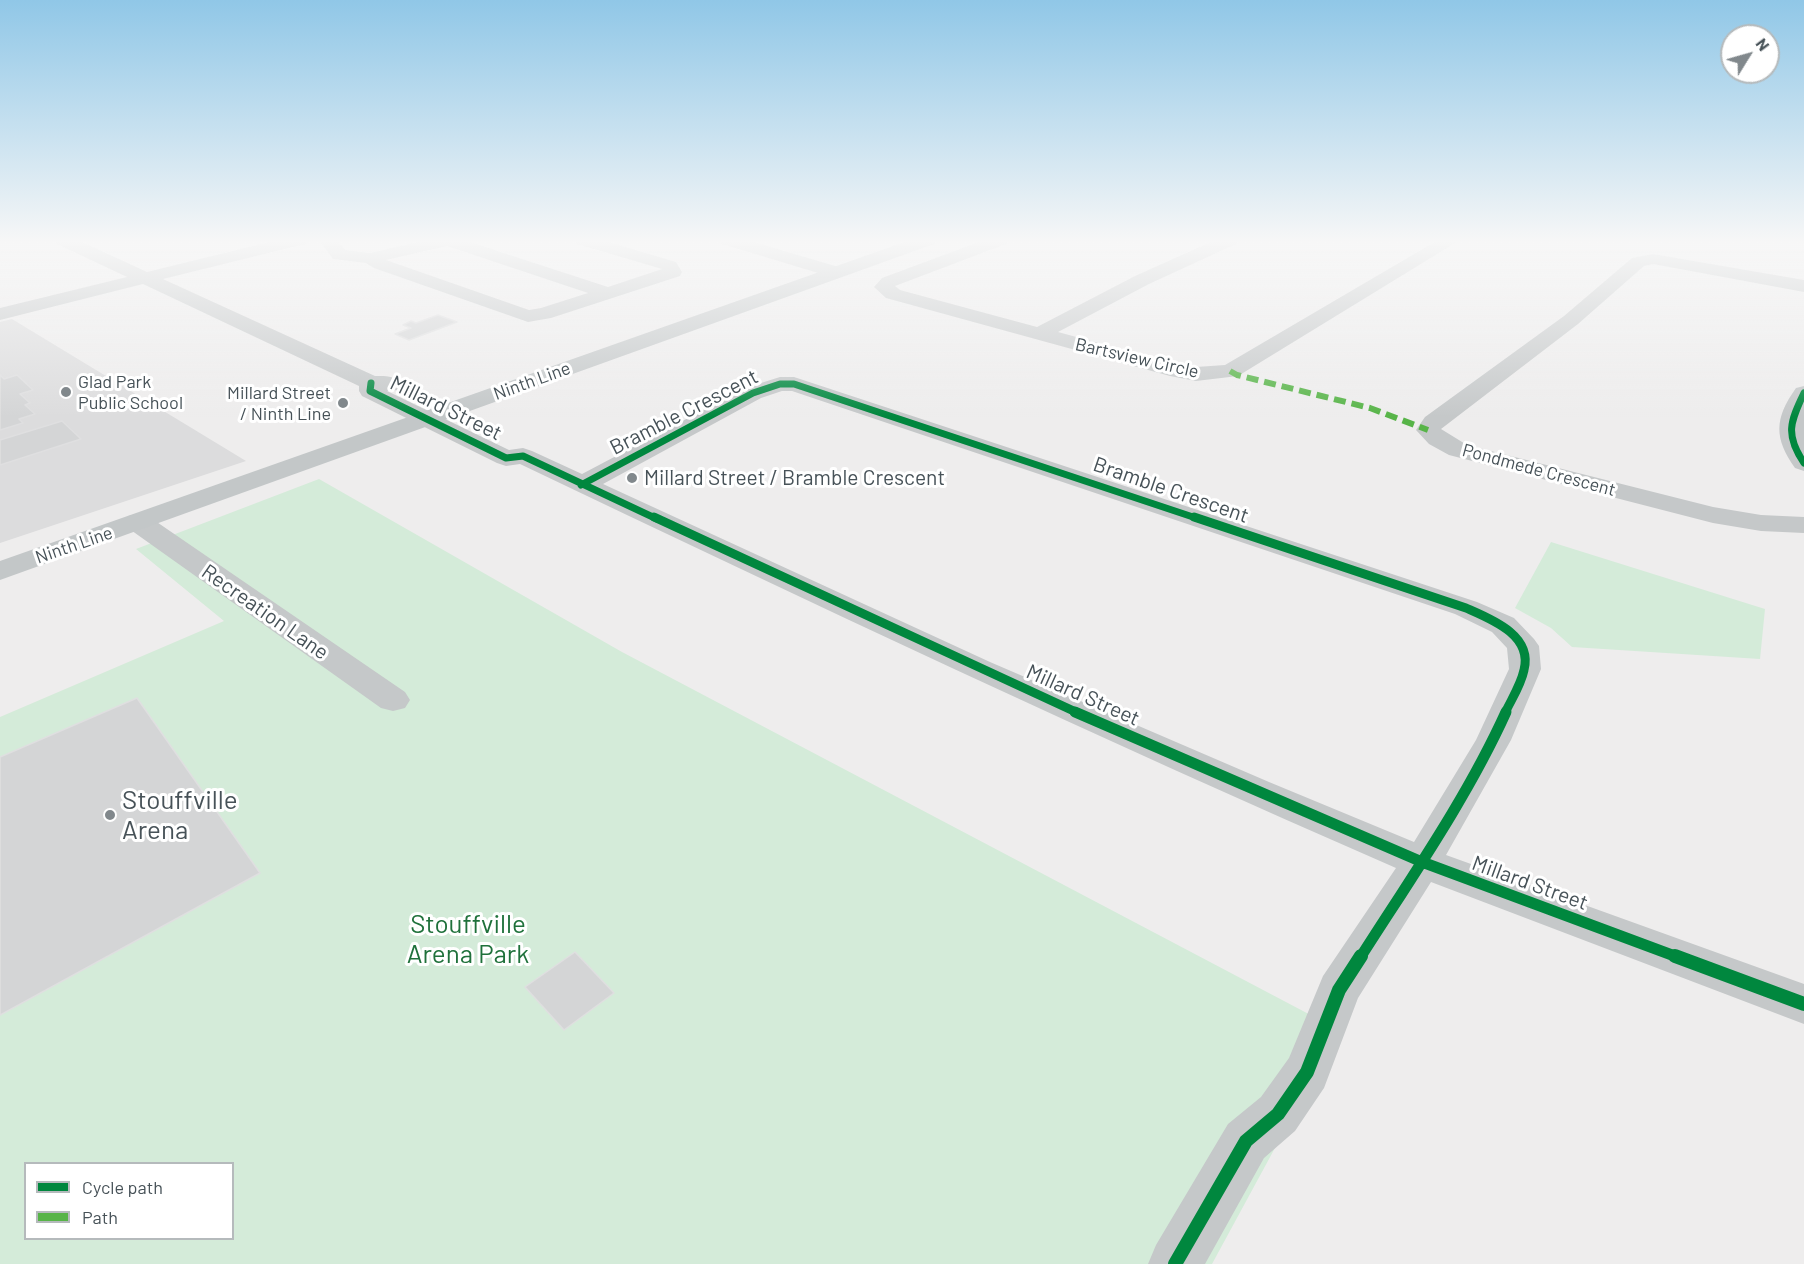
<!DOCTYPE html>
<style>
body{margin:0}
#map{position:relative;width:1804px;height:1264px;overflow:hidden;background:#eeeded;font-family:Barlow,sans-serif}
canvas{display:block}
.legend{position:absolute;left:24px;top:1162px;width:210px;height:78px;box-sizing:border-box;background:#fff;border:2px solid #b5babc;margin:0;padding:8px 10px;list-style:none;font-size:18px;color:#475258}
.legend li{display:flex;align-items:center;gap:12px;height:30px}
.legend b{width:30px;border:2px solid #b5babc}
.north{position:absolute;left:1720px;top:24px;width:60px;height:60px;box-sizing:border-box;background:#fff;border:2px solid #b5babc;border-radius:50%;rotate:53deg;font-size:16px;font-weight:700;line-height:24px;text-align:center;color:#475258}
.north::after{content:'';display:block;margin:auto;width:21px;height:27px;background:#81888c;clip-path:polygon(50% 0,100% 100%,50% 72%,0 100%)}
</style>
<div id="map">
<canvas width="1804" height="1264"></canvas>
<ul class="legend">
<li><b style="height:8px;background:#00873e"></b>Cycle path</li>
<li><b style="height:8px;background:#57b448"></b>Path</li>
</ul>
<div class="north">N</div>
</div>
<script>
const context = document.querySelector('canvas').getContext('2d');
context.lineJoin = 'round';
function fill(path, color) { context.fillStyle = color; context.fill(path, 'evenodd'); }
function strokePath(path, color, width, dash) { context.strokeStyle = color; context.lineWidth = width; context.lineCap = dash ? 'butt' : 'round'; context.setLineDash(dash || []); context.stroke(path); }
function drawText(font, color, halo, rows, align = 'center') {
  context.font = font + ' Barlow,sans-serif'; context.lineWidth = 6; context.setLineDash([]); context.textBaseline = 'middle'; context.strokeStyle = halo; context.fillStyle = color; for (const [text, x, y, turn = 0] of rows) {
    context.save(); context.translate(x, y); context.rotate((+turn || 0) * Math.PI / 180); context.textAlign = isNaN(turn) ? turn : align; if (halo) context.strokeText(text, 0, 0); context.fillText(text, 0, 0); context.restore();
  }
}
fill(new Path2D(`
 M12 319 246 461 0 543V322Z`), '#dcdcdd');
fill(new Path2D(`
 M319 479 622 652 1339 1030 1212 1264H0V717L224 621 136 549ZM26 1164H232V1238H26Z
 M1551 542 1765 609 1760 659 1572 647 1551 628 1515 608Z`), '#d4ebd9');
const building = new Path2D(`
 M438 315 457 322 409 340 395 334 411 328 403 325 411 321 416 323Z
 M0 375 4 379 17 375 33 390 20 394 30 403 25 405 35 414 19 419 23 423 0 430Z
 M62 421 81 439 0 465V440Z
 M137 698 260 873 0 1015V757Z
 M575 952 614 993 564 1030 525 987Z`);
fill(building, '#d4d5d6');
strokePath(building, '#dfdfe0', 1.5);
fill(new Path2D(`
 M54 240H78L147 272 277 240H308L305 244 163 279 375 376C385 376 396 375 402 385L399 390 387 391 509 450 523 448 532 451 582 474 745 388 780 377H794L1477 602 1514 618 1534 639 1539 646 1541 669 1511 740 1446 855 1804 984V1024L1431 882 1358 998 1324 1088 1295 1131 1264 1158 1205 1264H1148L1156 1245 1228 1124 1261 1097 1289 1058 1323 976 1396 868C1101 740 809 602 520 464L506 466 497 463 362 396 359 391V386L143 284 0 320V308L127 277 57 244ZM782 391H792L1455 614 1492 632 1507 648 1509 669 1476 740 1414 842 1269 782 990 662 603 484 761 398Z
 M319 240H337L345 250 370 253 427 240H464L608 287 662 269 577 244 574 240H602L676 262 682 272 680 276 551 318 528 322 374 268 366 263 333 259ZM447 246 588 293 541 308 529 310 386 260Z
 M719 240H747L842 268 844 272 842 276H828L722 244Z
 M984 240H1009L1006 244 895 286 900 290 1037 327 1135 276 1215 240H1239L1236 244 1149 284 1058 332 1179 365 1196 367 1225 365 1438 240H1460L1238 376 1196 381 1170 376 886 298 874 287 882 278Z
 M1653 254 1804 280V292L1653 264 1644 266 1578 324 1441 429 1467 445 1713 507 1761 515 1804 517V533L1761 531 1713 523 1449 455 1429 444 1416 430 1425 417 1564 316 1632 258Z
 M1804 386V471L1795 468C1774 438 1774 419 1796 388Z
 M138 514 148 516 405 692 410 700 405 708 393 711 381 708 128 528 124 522 128 516Z`), '#c5c8c9');
fill(new Path2D(`
 M910 240H937L934 244 0 580V561Z`), '#c3c7c8');
strokePath(new Path2D(`
 M1230 371 1237 375 1370 408 1428 430`), '#57b448', 6, [12, 6]);
strokePath(new Path2D(`
 M371 383 370 391 506 458 523 456 657 519
 M1804 393C1790 422 1785 435 1804 463
 M581 485 753 393 780 384H794L1199 519`), '#00873e', 7);
strokePath(new Path2D(`
 M654 517 1078 713
 M1194 517 1466 608C1491 619 1533 635 1524 670 1521 685 1511 700 1505 713`), '#00873e', 9);
strokePath(new Path2D(`
 M1075 712 1422 862 1680 958
 M1360 958C1411 878 1467 798 1506 712`), '#00873e', 11);
strokePath(new Path2D(`
 M1675 956 1804 1004
 M1175 1264 1246 1141 1278 1114 1307 1072 1339 990 1361 956`), '#00873e', 14);
const sky = context.createLinearGradient(0, 0, 0, 417);
sky.addColorStop(0, '#90c7e7');
sky.addColorStop(0.58, '#f7f7f7');
sky.addColorStop(1, '#f7f7f700');
context.fillStyle = sky;
context.fillRect(0, 0, 1804, 417);
for (const [x, y, r, color] of [
 [66,392,6,"#81888c"],
 [343,403,6,"#81888c"],
 [632,478,6,"#81888c"],
 [110,815,6,"#81888c"]
]) { const dot = new Path2D(); dot.arc(x, y, r, 0, 2 * Math.PI); context.fillStyle = color; context.fill(dot); strokePath(dot, '#fff', 2); }
drawText('18px', '#475258', '#fff', [
 ["Bartsview Circle",1137,358,13],
 ["Ninth Line",532,381,-20],
 ["Pondmede Crescent",1539,470,15],
 ["Ninth Line",74,545,-19]
]);
drawText('18px', '#475258', '#fff', [
 ["Glad Park",78,382],
 ["Public School",78,403],
 ["Millard Street",331,393,"right"],
 ["/ Ninth Line",331,414,"right"]
], 'left');
drawText('21px', '#475258', '#fff', [
 ["Millard Street",446,408,26],
 ["Bramble Crescent",684,412,-27],
 ["Bramble Crescent",1171,490,19],
 ["Recreation Lane",265,612,35],
 ["Millard Street",1083,695,24],
 ["Millard Street",1530,883,20]
]);
drawText('21px', '#475258', '#fff', [
 ["Millard Street / Bramble Crescent",644,478]
], 'left');
drawText('26px', '#475258', '#fff', [
 ["Stouffville",122,800],
 ["Arena",122,830]
], 'left');
drawText('26px', '#1f713b', '#fff', [
 ["Stouffville",468,924],
 ["Arena Park",468,954]
]);
</script>
